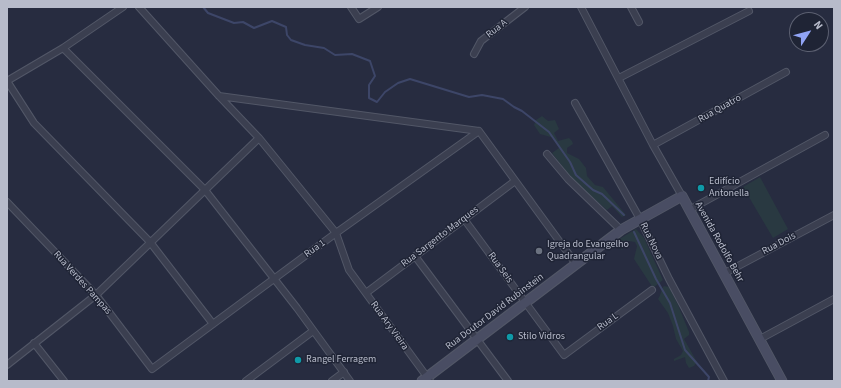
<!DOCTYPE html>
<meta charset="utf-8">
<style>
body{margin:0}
#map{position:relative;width:841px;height:388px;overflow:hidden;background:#272c40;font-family:"Source Sans 3",sans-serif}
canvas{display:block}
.frame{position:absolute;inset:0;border:8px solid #b7bbca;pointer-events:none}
.north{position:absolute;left:789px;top:12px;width:40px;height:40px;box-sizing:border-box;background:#1f2435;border:1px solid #5c6071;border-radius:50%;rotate:54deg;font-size:11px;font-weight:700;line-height:16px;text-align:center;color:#b7bbca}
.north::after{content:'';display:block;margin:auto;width:14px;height:18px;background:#91a4f5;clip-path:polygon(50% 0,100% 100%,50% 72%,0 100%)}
</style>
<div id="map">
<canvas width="841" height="388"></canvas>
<div class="frame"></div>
<div class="north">N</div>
</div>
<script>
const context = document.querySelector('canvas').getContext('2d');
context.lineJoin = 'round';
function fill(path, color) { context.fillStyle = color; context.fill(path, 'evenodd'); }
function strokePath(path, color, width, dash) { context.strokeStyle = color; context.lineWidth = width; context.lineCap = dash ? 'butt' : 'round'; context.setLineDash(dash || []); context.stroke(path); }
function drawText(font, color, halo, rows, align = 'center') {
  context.font = font + ' "Source Sans 3",sans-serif'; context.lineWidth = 3; context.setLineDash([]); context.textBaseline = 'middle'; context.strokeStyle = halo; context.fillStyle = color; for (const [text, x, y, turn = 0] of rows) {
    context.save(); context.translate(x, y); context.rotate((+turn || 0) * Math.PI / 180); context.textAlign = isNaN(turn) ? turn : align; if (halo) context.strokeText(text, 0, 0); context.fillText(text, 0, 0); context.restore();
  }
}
fill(new Path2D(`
 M542 116 548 121 555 120 559 129 554 133 558 141 569 138 572 141 573 144 567 148V153L579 159 586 168 587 176 595 185 603 187 626 215 622 217 612 206 607 210 574 182 552 153 559 148 554 138 540 134 534 125 536 120Z
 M760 177 788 229 773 238 743 187Z
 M636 229 644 238 663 280 653 288 634 259 637 246 635 242 629 241 625 244 622 250 616 244V241Z
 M664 286 669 287 678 305 689 332V335L684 339 697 362 694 366 689 368 686 363 685 357 674 361V359L681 355 683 351 676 339 673 326 668 313 658 299C661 295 661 289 664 286Z`), '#293941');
strokePath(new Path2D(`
 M203 7 208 13 234 23 243 22 254 28 272 21 286 27 287 35 291 40 305 45 324 48 335 55 352 54 370 61 375 76 369 85V98L377 102 385 92 398 83 410 79 469 97 482 95 503 99 514 107 522 111 549 132 570 162 576 175 593 190 602 194 624 215
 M634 232 656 279 670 303 685 350 709 377 708 381`), '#3d4668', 2);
const street = new Path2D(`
 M139 7 219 96 259 138 336 233 349 270 430 381
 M351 7 359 19 378 7
 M581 7 653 145 682 196
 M631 7 639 22
 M63 48 205 190 297 308 350 381
 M474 54 481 41 525 7
 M619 78 749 11
 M7 81 34 123 150 242 213 324
 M7 81 63 48 123 7
 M219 96 479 131 576 264
 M575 103 640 219 669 279 724 381
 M653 145 786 72
 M547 154 568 179 621 230
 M7 202 96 295 152 369 336 233 479 131
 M689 210 825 135
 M464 219 564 355 652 290
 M415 256 508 381
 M725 273 834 215
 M366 293 515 181
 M760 339 834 299
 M34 343 64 381
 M7 365 96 295 259 138
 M246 381 313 331
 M332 381 344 372`);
const secondary = new Path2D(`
 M422 381 621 230 682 196 782 381`);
strokePath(street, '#525767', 8);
strokePath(secondary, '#525767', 11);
strokePath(street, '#3b3f50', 6);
strokePath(secondary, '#494d63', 9);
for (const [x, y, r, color] of [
 [701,188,4,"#0f9aa8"],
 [539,251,4,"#6b7280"],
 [510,337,4,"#0f9aa8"],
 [298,360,4,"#0f9aa8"]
]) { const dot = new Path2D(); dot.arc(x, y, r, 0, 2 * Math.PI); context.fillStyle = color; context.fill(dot); strokePath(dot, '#1f2435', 1.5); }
drawText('10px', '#b7bbca', '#1f2435', [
 ["Rua A",497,29,-38],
 ["Rua Quatro",720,109,-29],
 ["Rua Sargento Marques",440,237,-37],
 ["Rua Nova",651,241,64],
 ["Avenida Rodolfo Behr",719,242,61],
 ["Rua Dois",779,244,-28],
 ["Rua 1",315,249,-36],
 ["Rua Seis",500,268,54],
 ["Rua Verdes Pampas",82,283,48],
 ["Rua Doutor David Rubinstein",495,312,-37],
 ["Rua L",608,322,-36],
 ["Rua Ary Vieira",389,326,54]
]);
drawText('10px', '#b7bbca', '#1f2435', [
 ["Edifício",709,182],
 ["Antonella",709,194],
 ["Igreja do Evangelho",547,245],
 ["Quadrangular",547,257],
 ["Stilo Vidros",518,337],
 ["Rangel Ferragem",306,360]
], 'left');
</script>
